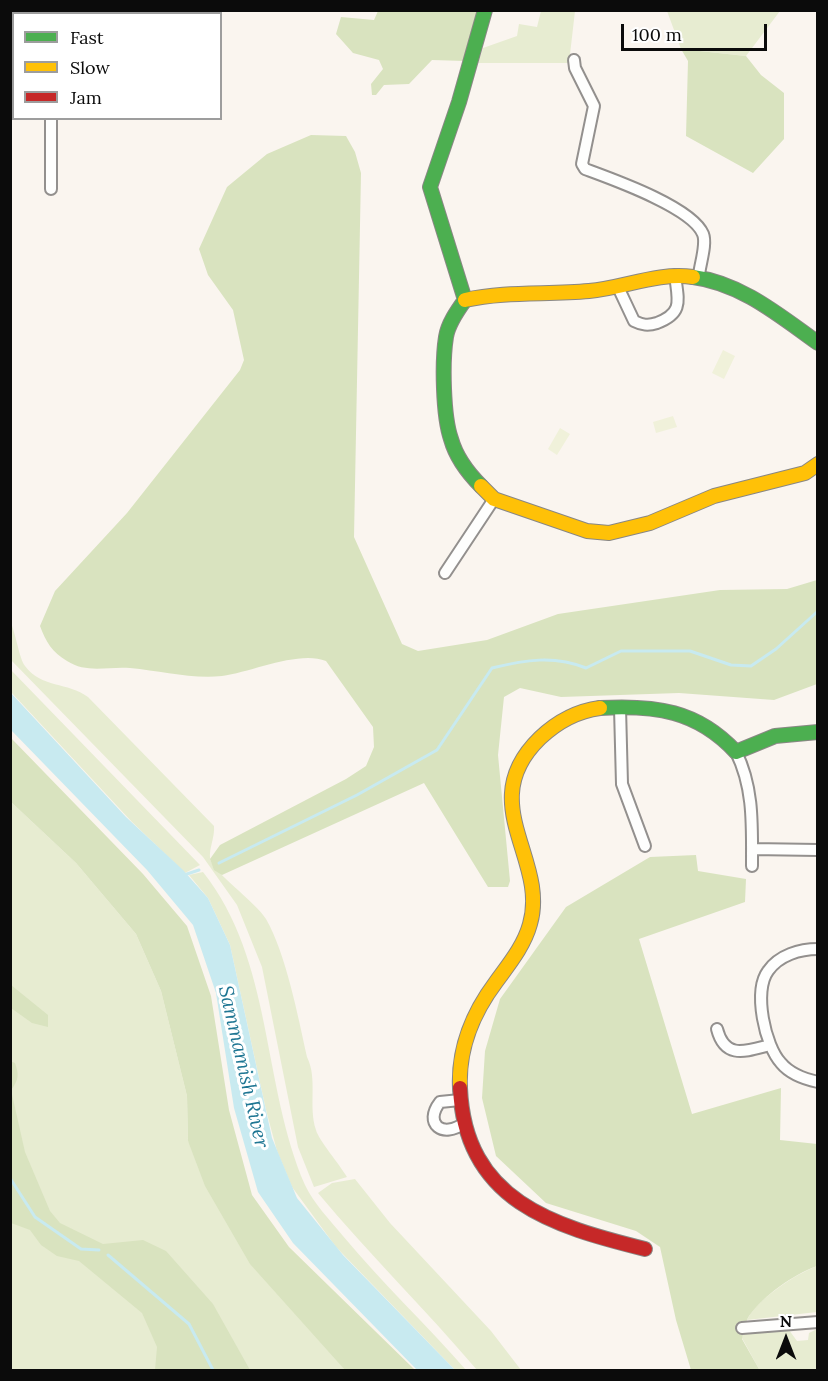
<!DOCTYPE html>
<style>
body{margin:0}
#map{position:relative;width:828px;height:1381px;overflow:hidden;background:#faf5ef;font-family:Lora,serif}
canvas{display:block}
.frame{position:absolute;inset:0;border:12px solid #0b0b0b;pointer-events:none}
.legend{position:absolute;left:12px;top:12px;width:210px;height:108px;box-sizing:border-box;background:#fff;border:2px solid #9d9d9d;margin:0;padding:8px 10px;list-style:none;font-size:18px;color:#0b0b0b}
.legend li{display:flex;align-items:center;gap:12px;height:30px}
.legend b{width:30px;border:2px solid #9d9d9d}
.north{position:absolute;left:756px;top:1309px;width:60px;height:60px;-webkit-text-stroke:4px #fff;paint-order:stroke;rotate:0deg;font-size:16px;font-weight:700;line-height:24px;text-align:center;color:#0b0b0b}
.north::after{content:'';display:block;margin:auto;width:21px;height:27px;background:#0b0b0b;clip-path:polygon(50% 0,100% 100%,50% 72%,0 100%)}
.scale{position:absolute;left:621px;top:24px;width:146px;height:27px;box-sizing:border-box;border:3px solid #0b0b0b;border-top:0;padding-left:8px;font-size:18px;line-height:21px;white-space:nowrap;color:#0b0b0b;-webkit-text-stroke:4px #fff;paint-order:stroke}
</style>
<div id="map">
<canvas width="828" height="1381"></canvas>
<div class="frame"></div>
<ul class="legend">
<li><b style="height:8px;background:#4caf50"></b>Fast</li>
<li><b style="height:8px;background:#ffc107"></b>Slow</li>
<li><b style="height:8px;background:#c62828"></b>Jam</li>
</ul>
<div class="north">N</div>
<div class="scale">100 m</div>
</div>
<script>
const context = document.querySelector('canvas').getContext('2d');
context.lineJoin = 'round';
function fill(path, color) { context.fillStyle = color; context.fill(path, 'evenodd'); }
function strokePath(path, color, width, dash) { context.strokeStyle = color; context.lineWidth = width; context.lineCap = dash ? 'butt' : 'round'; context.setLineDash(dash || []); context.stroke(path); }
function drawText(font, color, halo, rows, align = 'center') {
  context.font = font + ' Lora,serif'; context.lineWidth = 6; context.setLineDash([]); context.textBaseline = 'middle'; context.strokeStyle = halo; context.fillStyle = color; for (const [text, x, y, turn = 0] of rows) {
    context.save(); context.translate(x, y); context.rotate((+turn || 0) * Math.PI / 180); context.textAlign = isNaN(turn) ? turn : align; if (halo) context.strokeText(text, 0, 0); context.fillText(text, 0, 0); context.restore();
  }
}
fill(new Path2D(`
 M541 11H575L569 63H478L483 48 517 36 519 24 537 27Z
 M667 11V10L780 11 746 56 681 49Z
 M10 621C16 633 19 658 25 666 41 688 68 682 88 697L214 826C215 837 209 848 210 858 211 871 256 902 266 919 286 954 298 1016 307 1057 318 1079 308 1106 316 1130 318 1139 340 1165 347 1177L314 1187 298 1147 262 967 237 905 203 857 11 660Z
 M10 669 200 865 185 873 132 822 11 692Z
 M11 802 76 863 136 934 161 991 187 1096 188 1141 345 1370H11Z
 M203 872C274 962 261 1083 305 1185 314 1204 330 1220 343 1236 382 1283 426 1324 466 1370H455L336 1247 292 1187 277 1151 266 1110 230 945 208 898 189 875Z
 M355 1179 390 1223 491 1331 521 1370H477C426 1310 369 1254 318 1193L332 1183Z
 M817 1266V1312L747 1320C757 1299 796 1274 817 1266Z
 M817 1329V1370H763L759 1369 742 1338 744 1332 789 1330 797 1341 808 1340 809 1333Z`), '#e7ecd1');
fill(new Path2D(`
 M378 11H478L465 61 432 60 409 84 384 85 376 95H372L371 84 383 69 379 60 353 53 336 34 341 17 374 20Z
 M681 49 746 56 761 75 784 93V139L753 173 686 136 688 61Z
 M311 135 346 136 355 152 361 173 354 537 402 644 418 651 487 640 558 614 720 590 787 589 817 580V684L774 700 679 693 561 697 520 688 504 697 498 755 510 881 508 887H488L424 783 222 875 214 870 210 859 220 845 346 779 366 766 374 747 373 727 326 661C299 650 252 672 222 676 191 679 161 671 130 668 109 666 87 674 67 661 52 652 46 642 40 626L55 591 127 513 240 370 244 360 233 310 208 275 199 249 227 187 267 154Z
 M11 738 143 874 187 926 211 996 229 1110 252 1195 289 1247 415 1370H345L250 1264 205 1186 188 1141 187 1096 161 991 136 934 76 863 11 802Z
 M696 855 698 871 746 879 745 902 639 939 692 1114 781 1088 780 1140 817 1144V1266C793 1275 765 1294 749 1316 745 1322 744 1332 742 1339L759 1369 763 1370H691L676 1320 660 1247 636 1231 546 1203 496 1156 482 1098 485 1051 500 999 566 907 650 857Z
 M11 985 48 1015V1027L32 1023 11 1008Z
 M10 1061 15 1063C19 1074 19 1080 11 1090L25 1152 50 1211 60 1223 103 1244 143 1240 166 1251 213 1304 250 1370H155L157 1347 142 1313 79 1261 57 1256 41 1245 30 1230 11 1223Z`), '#d9e3bf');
fill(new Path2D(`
 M723 350 735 356 724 379 712 373Z
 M673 416 677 427 656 433 653 422Z
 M560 428 570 434 557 455 548 449Z`), '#f0f1da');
fill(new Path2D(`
 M10 692 126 817 183 870 208 898 230 945 272 1138 297 1198 343 1255 455 1370H417L293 1243 258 1192 234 1108 216 993 193 925 147 870 11 730Z`), '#c8eaf0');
strokePath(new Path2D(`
 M219 863 357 795 437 750 492 668C525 660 554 655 586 668L621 651H690L731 665 751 666 776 649 818 611
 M184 875 199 870
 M10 1178 35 1217 81 1249 99 1250
 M108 1255 189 1324 213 1370`), '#c8eaf0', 3);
const street = new Path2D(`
 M52 14V10
 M574 60 575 68 594 106 582 164 585 169C612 179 692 207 703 234 707 244 700 264 699 275
 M51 118V189
 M618 287 634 321C642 325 648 326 657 323 684 313 678 300 675 275
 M445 573 494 499
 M620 708 622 784 645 846
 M736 752C754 788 752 826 752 866
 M752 849 818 850
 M818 949C800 949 779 955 768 971 753 991 765 1046 781 1063 790 1074 804 1079 818 1082
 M717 1029C725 1060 746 1051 770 1045
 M460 1100 440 1102C423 1124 443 1139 464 1123
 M742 1328 818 1322`);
const fast = new Path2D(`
 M693 277C741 283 780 316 818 343
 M481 486C468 473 456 457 451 439 443 416 442 362 446 337 448 324 457 311 465 300L430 187 459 102 485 10
 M600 708C655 705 697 710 736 752L775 736 818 732`);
const slow = new Path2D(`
 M465 300C506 291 547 295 589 291 624 288 657 272 693 277
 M481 486 494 499 587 531 609 533 650 523 714 496 805 473 818 464
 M460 1088C458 1048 472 1014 496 982 509 964 524 946 530 924 549 859 473 803 540 738 557 722 577 711 600 708`);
const jam = new Path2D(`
 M460 1088C465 1201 553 1226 645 1249`);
strokePath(street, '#93908e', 14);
strokePath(fast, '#898784', 16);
strokePath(slow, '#898784', 16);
strokePath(jam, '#898784', 16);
strokePath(street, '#fefefd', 10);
strokePath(fast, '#4caf50', 14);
strokePath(slow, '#ffc107', 14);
strokePath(jam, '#c62828', 14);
drawText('italic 20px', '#1f7693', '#fff', [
 ["Sammamish River",243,1067,77]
]);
</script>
